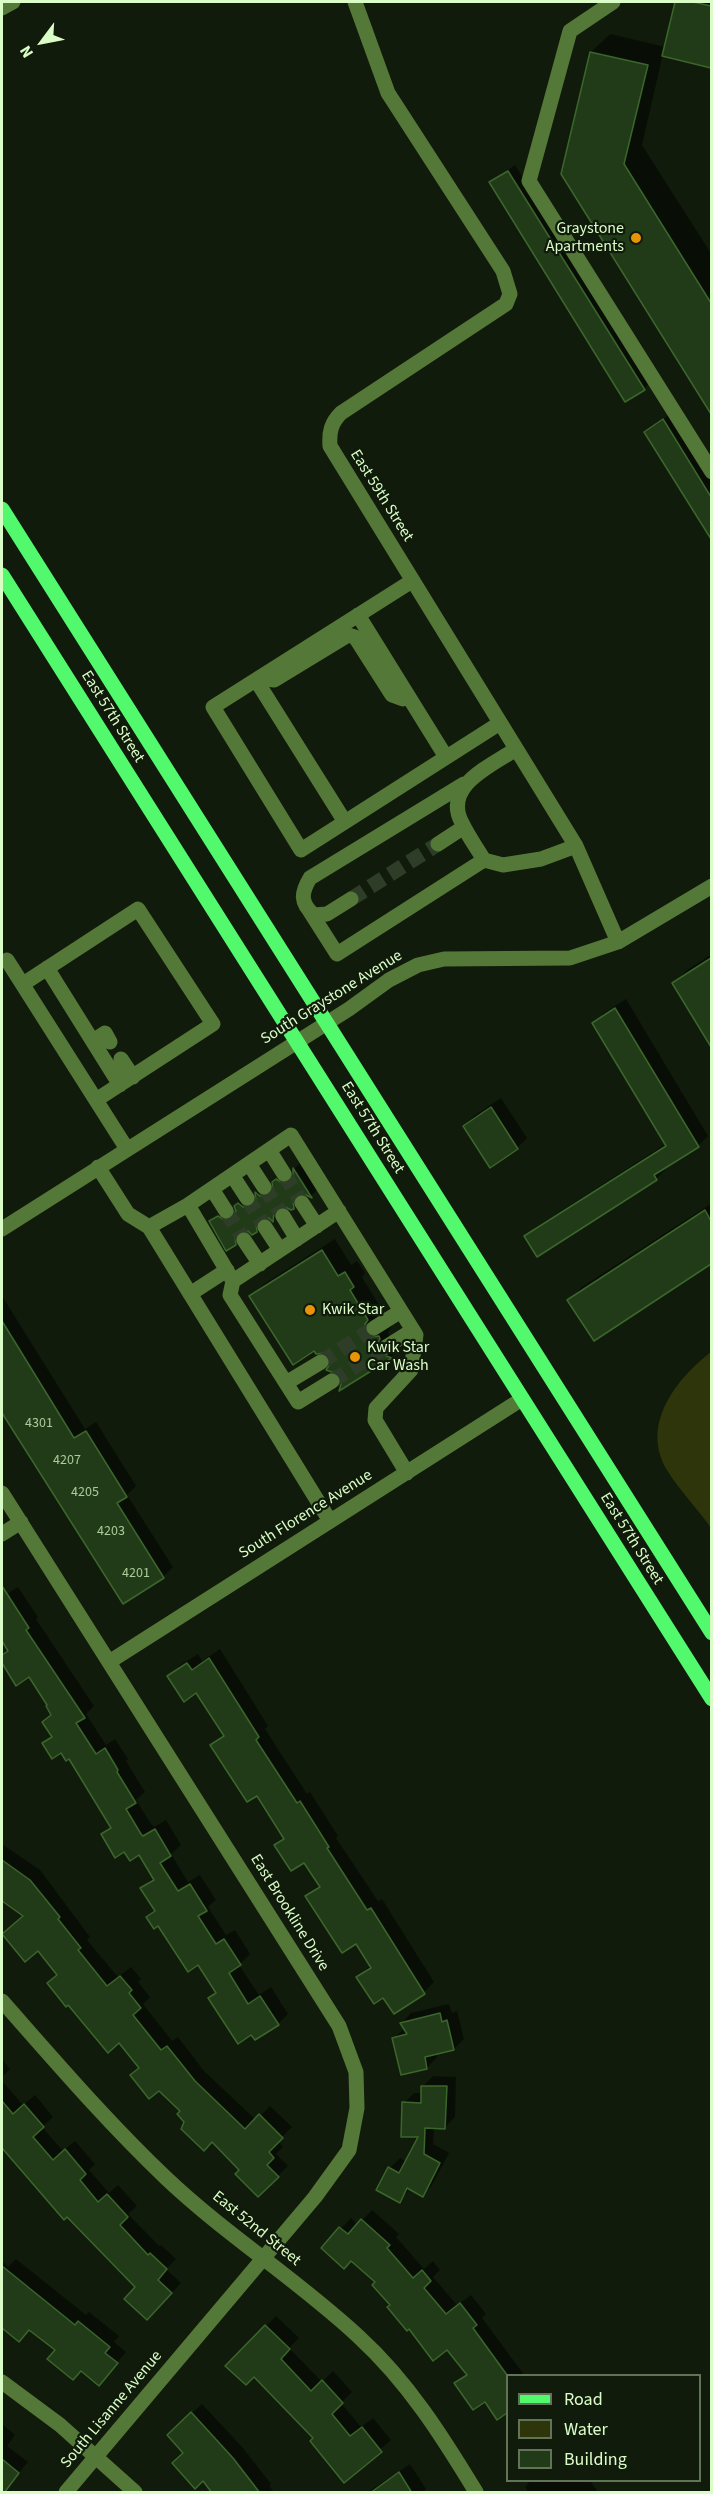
<!DOCTYPE html>
<style>
body{margin:0}
#map{position:relative;width:713px;height:2494px;overflow:hidden;background:#101b0b;font-family:"Source Sans 3",sans-serif}
canvas{display:block}
.frame{position:absolute;inset:0;border:3px solid #dafdc7;pointer-events:none}
.legend{position:absolute;left:506px;top:2374px;width:195px;height:108px;box-sizing:border-box;background:#101b0b;border:2px solid #617556;margin:0;padding:8px 10px;list-style:none;font-size:18px;color:#dafdc7}
.legend li{display:flex;align-items:center;gap:12px;height:30px}
.legend b{width:30px;border:2px solid #617556}
.north{position:absolute;left:12px;top:12px;width:60px;height:60px;-webkit-text-stroke:4px #101b0b;paint-order:stroke;rotate:238deg;font-size:16px;font-weight:700;line-height:24px;text-align:center;color:#dafdc7}
.north::after{content:'';display:block;margin:auto;width:21px;height:27px;background:#dafdc7;clip-path:polygon(50% 0,100% 100%,50% 72%,0 100%)}
</style>
<div id="map">
<canvas width="713" height="2494"></canvas>
<div class="frame"></div>
<ul class="legend">
<li><b style="height:8px;background:#52f96c"></b>Road</li>
<li><b style="height:16px;background:#2e350a"></b>Water</li>
<li><b style="height:16px;background:#213b18"></b>Building</li>
</ul>
<div class="north">N</div>
</div>
<script>
const context = document.querySelector('canvas').getContext('2d');
context.lineJoin = 'round';
function fill(path, color) { context.fillStyle = color; context.fill(path, 'evenodd'); }
function strokePath(path, color, width, dash) { context.strokeStyle = color; context.lineWidth = width; context.lineCap = dash ? 'butt' : 'round'; context.setLineDash(dash || []); context.stroke(path); }
function drawText(font, color, halo, rows, align = 'center') {
  context.font = font + ' "Source Sans 3",sans-serif'; context.lineWidth = 4.5; context.setLineDash([]); context.textBaseline = 'middle'; context.strokeStyle = halo; context.fillStyle = color; for (const [text, x, y, turn = 0] of rows) {
    context.save(); context.translate(x, y); context.rotate((+turn || 0) * Math.PI / 180); context.textAlign = isNaN(turn) ? turn : align; if (halo) context.strokeText(text, 0, 0); context.fillText(text, 0, 0); context.restore();
  }
}
fill(new Path2D(`
 M711 1352V1528C697 1508 679 1490 667 1470 640 1425 676 1379 711 1352Z`), '#2e350a');
fill(new Path2D(`
 M676 2H712V66L663 54 642 145 712 255V411L563 174 591 52 610 34 666 47Z
 M515 165 650 382 644 389 491 183Z
 M670 414 712 480V537L646 432Z
 M712 954V1044L674 983 687 970Z
 M626 999 708 1136 698 1146 665 1167 666 1169 656 1179 526 1237 536 1227 667 1143 594 1023 604 1013Z
 M501 1098 527 1138 517 1148 491 1166 464 1126 474 1116Z
 M304 1160 321 1186 311 1196 303 1192V1197L293 1207 283 1205V1210L273 1220 266 1217V1220L256 1231 245 1230V1233L235 1244 211 1222 229 1207 237 1212 236 1206 246 1196 257 1197V1193L266 1183 274 1186V1182L287 1170 294 1174V1169ZM239 1230H243L234 1240V1235Z
 M712 1203V1262L594 1339 569 1300 582 1287Z
 M335 1239 351 1265 357 1261 365 1273 362 1277 380 1307 376 1314 378 1321 392 1326 388 1333 390 1339 404 1344 391 1357 341 1387 343 1381 341 1374 332 1363 330 1356 251 1297 264 1284Z
 M2 1296 85 1429 96 1422 136 1486 127 1495 173 1567 163 1577 123 1602 2 1410Z
 M18 1587 38 1617 36 1619 94 1706 86 1714 106 1745 115 1739 128 1759 126 1761 145 1792 136 1800 151 1824 154 1827 166 1820 181 1845 171 1854 188 1882 200 1875 216 1900 208 1907 226 1935 235 1930 250 1954 239 1965 259 1995 271 1987 288 2014 278 2024 210 1998 217 1992 199 1963 148 1917 156 1909 142 1888 154 1877 139 1853 125 1850 103 1834 111 1826 69 1757 62 1751 44 1743 52 1735 44 1722 52 1713 49 1705 29 1675 16 1684 2 1661V1656L8 1649 2 1638V1590L5 1595Z
 M220 1649 268 1726 265 1729 307 1794 310 1792 338 1836 336 1838 378 1901 382 1899 434 1982 424 1992 383 1996 358 1977 371 1965 357 1942 307 1896 320 1885 305 1861 276 1845 285 1837 257 1794 212 1745 224 1734 197 1691 169 1676 179 1666 198 1654 202 1661Z
 M2 1844 40 1870 90 1937 87 1940 118 1977 131 1967 141 1979 138 1982 150 1997 143 2004 172 2041 178 2037 204 2071 256 2120 270 2106 292 2127 278 2141 283 2147 276 2154 288 2166 258 2195 241 2170 212 2140 186 2121 182 2111 159 2089 120 2041 49 1983 58 1974 38 1949 4 1934 25 1915 2 1899Z
 M449 2004 452 2013 457 2011 464 2039 454 2049 436 2053 437 2057 427 2068 394 2038 405 2028 402 2023 411 2013Z
 M2 2059 10 2069 2 2077Z
 M433 2076 456 2077 455 2117 445 2127H434L433 2144 449 2153 432 2185 422 2195 411 2188 399 2201 390 2168 400 2158 407 2162 420 2136 404 2103 414 2093H423V2086Z
 M2 2081 23 2105 35 2095 53 2117 42 2127 63 2151 75 2141 95 2164 89 2170 109 2193 118 2185 137 2206 128 2214 159 2246 161 2245 176 2259 166 2269 181 2283 157 2308 67 2215 64 2217 2 2144Z
 M372 2210 399 2234 396 2237 424 2269 433 2261 440 2270 433 2277 457 2305 471 2295 486 2314 482 2318 525 2376H508V2411L498 2418 485 2400 456 2384 467 2373 447 2348 392 2305 377 2282 351 2259 323 2248 351 2218 358 2225Z
 M16 2259 86 2315 89 2312 119 2336 114 2342 126 2352 99 2384 30 2329 19 2340 2 2327V2261L8 2267Z
 M276 2316 299 2338 289 2348 322 2382 333 2371 352 2392 341 2403 361 2427 373 2418 391 2440 344 2481 315 2438 254 2375 227 2365Z
 M202 2404 243 2448 271 2484 269 2486 274 2492H214L185 2452 179 2425Z
 M2 2424 15 2435 7 2446 28 2462 3 2492Z
 M410 2464 426 2489 423 2492H368Z
 M531 2480H590L598 2492H528L525 2487Z`), '#0007');
const building = new Path2D(`
 M675 2H693L711 6V68L662 56Z
 M590 52 648 65 624 164 711 303V414L561 174Z
 M508 171 645 390 625 402 489 182Z
 M663 419 711 497V539L644 432Z
 M711 958V1047L672 983Z
 M615 1008 699 1147 654 1175 657 1180 537 1257 524 1236 666 1146 592 1023Z
 M491 1107 518 1149 490 1168 463 1126Z
 M293 1168 312 1198 302 1193 297 1195 293 1199 294 1209 291 1210 283 1206 277 1208 274 1212 273 1222 269 1218 260 1219 256 1223 257 1232 252 1235 248 1231 239 1232 235 1236 236 1245 226 1251 209 1221 218 1216 226 1221 232 1219 236 1211 234 1206 238 1203 243 1207 252 1206 256 1202 255 1192 260 1196 269 1195 273 1191 272 1182 276 1179 284 1184 290 1182 293 1178Z
 M705 1210 711 1221V1264L594 1341 567 1300Z
 M322 1250 338 1276 345 1272 354 1287 350 1290 368 1320 365 1324 366 1333 370 1337 379 1336 380 1339 376 1347 378 1353 392 1358 339 1391 342 1381 340 1375 326 1370 331 1362 329 1357 325 1353 316 1354 314 1351 293 1365 249 1296Z
 M2 1321 74 1438 86 1431 127 1497 117 1503 164 1578 123 1604 2 1413Z
 M2 1586 29 1628 26 1630 85 1718 76 1723 96 1754 105 1748 118 1770 117 1772 136 1803 126 1809 141 1834 143 1836 155 1829 171 1856 160 1863 178 1891 190 1884 207 1911 198 1916 216 1944 224 1939 241 1965 229 1973 248 2004 260 1996 279 2025 255 2040 251 2035 238 2044 208 1998 216 1993 198 1965 188 1972 158 1926 154 1929 146 1917 155 1911 140 1888 154 1880 139 1855 130 1861 124 1852 115 1858 101 1834 111 1828 69 1759 66 1761 61 1753 52 1759 42 1743 52 1737 42 1722 51 1715 46 1706 47 1705 29 1677 16 1686 2 1663V1655L8 1651 2 1641Z
 M209 1658 259 1737 256 1740 297 1803 300 1801 329 1847 327 1848 367 1910 371 1908 425 1994 394 2014 383 1998 374 2004 356 1977 371 1968 356 1944 342 1953 305 1896 320 1887 304 1863 291 1871 274 1845 284 1839 257 1796 247 1802 210 1745 224 1736 196 1693 184 1702 167 1676 187 1663 192 1670Z
 M2 1860 30 1880 60 1917 58 1919 81 1948 78 1950 107 1986 120 1976 132 1990 129 1993 141 2008 133 2015 161 2050 167 2046 195 2081 245 2129 259 2114 283 2138 269 2152 274 2158 267 2165 279 2177 258 2197 235 2174 239 2170 212 2142 204 2151 181 2129 184 2122 177 2114 180 2111 159 2091 149 2099 130 2075 139 2068 119 2043 108 2053 68 2005 66 2007 47 1983 57 1975 38 1951 25 1962 2 1934 23 1916 2 1901Z
 M440 2013 442 2022 447 2020 454 2050 425 2057 427 2069 401 2075 392 2038 407 2034 400 2023Z
 M421 2086H447L445 2129 425 2128 424 2154 440 2163 423 2197 407 2188 400 2203 376 2190 388 2167 399 2173 418 2137H401L402 2102 421 2103Z
 M2 2101 13 2114 24 2104 44 2127 33 2137 53 2160 65 2149 86 2174 80 2180 98 2202 107 2194 128 2217 120 2225 148 2255 150 2253 167 2269 158 2280 172 2293 147 2320 124 2299 135 2287 67 2217 64 2220 2 2148Z
 M361 2219 390 2245 387 2248 413 2278 422 2270 431 2281 424 2288 446 2314 460 2303 477 2325 473 2328 507 2375V2413L497 2420 485 2402 473 2410 454 2383 467 2375 447 2350 433 2361 409 2329 407 2331 387 2307 390 2305 372 2285 375 2282 351 2261 344 2269 321 2248 339 2227 348 2234Z
 M2 2266 75 2325 78 2321 110 2347 105 2353 118 2363 99 2386 81 2371 73 2380 47 2359 55 2350 29 2330 19 2342 2 2328Z
 M265 2325 290 2349 281 2359 311 2391 322 2380 343 2403 332 2414 350 2436 362 2427 382 2452 344 2483 310 2441 313 2438 254 2377 246 2385 225 2366Z
 M191 2412 233 2458 260 2493H212L203 2481 195 2489 172 2463 183 2453 167 2435Z
 M2 2459 19 2473 4 2493H2Z
 M399 2472 412 2493H370Z`);
fill(building, '#213b18');
strokePath(building, '#3b662b', 1.5);
strokePath(new Path2D(`
 M351 899 438 844
 M284 1174 302 1203
 M264 1187 283 1216
 M247 1198 265 1227
 M226 1211 244 1240
 M321 1362 374 1328
 M332 1381 386 1347`), '#2e3d27', 15, [15, 8]);
strokePath(new Path2D(`
 M355 2 388 93 503 271 510 294 506 304 341 413C331 423 329 432 330 446L576 846 618 942
 M613 2 570 31 529 181 712 472
 M2 8 13 2
 M412 581 213 707 301 850 500 723
 M358 615 446 757
 M262 678 274 680 348 635 355 637 392 695 403 699 409 697
 M256 680 345 822
 M516 749C491 766 442 786 462 823 468 836 477 848 484 860L503 865 541 859 576 846
 M438 844 464 827
 M351 899 327 914 314 915C300 903 301 893 310 878L464 784
 M309 910 337 954 484 860
 M7 960 127 1149
 M47 968 120 1085
 M23 984 138 909 213 1024 96 1100
 M93 1041 105 1033 110 1042
 M121 1059 133 1077
 M269 1150 284 1174
 M249 1164 264 1187
 M98 1167 128 1214 149 1227 188 1205
 M232 1175 247 1198
 M212 1189 226 1211
 M302 1203 317 1226
 M339 1211 233 1281 188 1205 291 1135 416 1335 411 1370 376 1408 375 1420 407 1473
 M283 1216 297 1239
 M149 1227 330 1521
 M265 1227 280 1250
 M2 1229 349 1009 389 980 418 965 444 959 570 958 618 942 712 886
 M244 1240 260 1264
 M233 1281 230 1295 298 1402 332 1381
 M190 1294 227 1270
 M374 1328 401 1311
 M386 1347 413 1330
 M286 1383 321 1362
 M2 1493 339 2026 356 2072 357 2108 349 2150 315 2197 66 2492
 M2 1534 21 1522
 M109 1662 522 1399
 M2 2001C55 2061 108 2123 166 2178 226 2235 298 2280 359 2337 408 2382 442 2436 476 2492
 M2 2382 60 2425 135 2492`), '#547838', 15);
strokePath(new Path2D(`
 M2 509 712 1633
 M2 575 712 1699`), '#52f96c', 15);
for (const [x, y, r, color] of [
 [636,238,6,"#e79408"],
 [310,1310,6,"#e79408"],
 [355,1357,6,"#e79408"]
]) { const dot = new Path2D(); dot.arc(x, y, r, 0, 2 * Math.PI); context.fillStyle = color; context.fill(dot); strokePath(dot, '#101b0b', 2); }
drawText('14px', '#accc9b', null, [
 ["4301",39,1424],
 ["4207",67,1461],
 ["4205",85,1493],
 ["4203",111,1532],
 ["4201",136,1574]
]);
drawText('16px', '#dafdc7', '#101b0b', [
 ["Graystone",624,229,"right"],
 ["Apartments",624,247,"right"],
 ["Kwik Star",322,1310],
 ["Kwik Star",367,1348],
 ["Car Wash",367,1366]
], 'left');
drawText('16px', '#dafdc7', '#101b0b', [
 ["East 59th Street",381,496,58],
 ["East 57th Street",112,717,58],
 ["South Graystone Avenue",332,998,-32],
 ["East 57th Street",372,1128,58],
 ["South Florence Avenue",306,1515,-32],
 ["East 57th Street",631,1539,58],
 ["East Brookline Drive",289,1913,58],
 ["East 52nd Street",256,2229,39],
 ["South Lisanne Avenue",112,2410,-50]
]);
</script>
